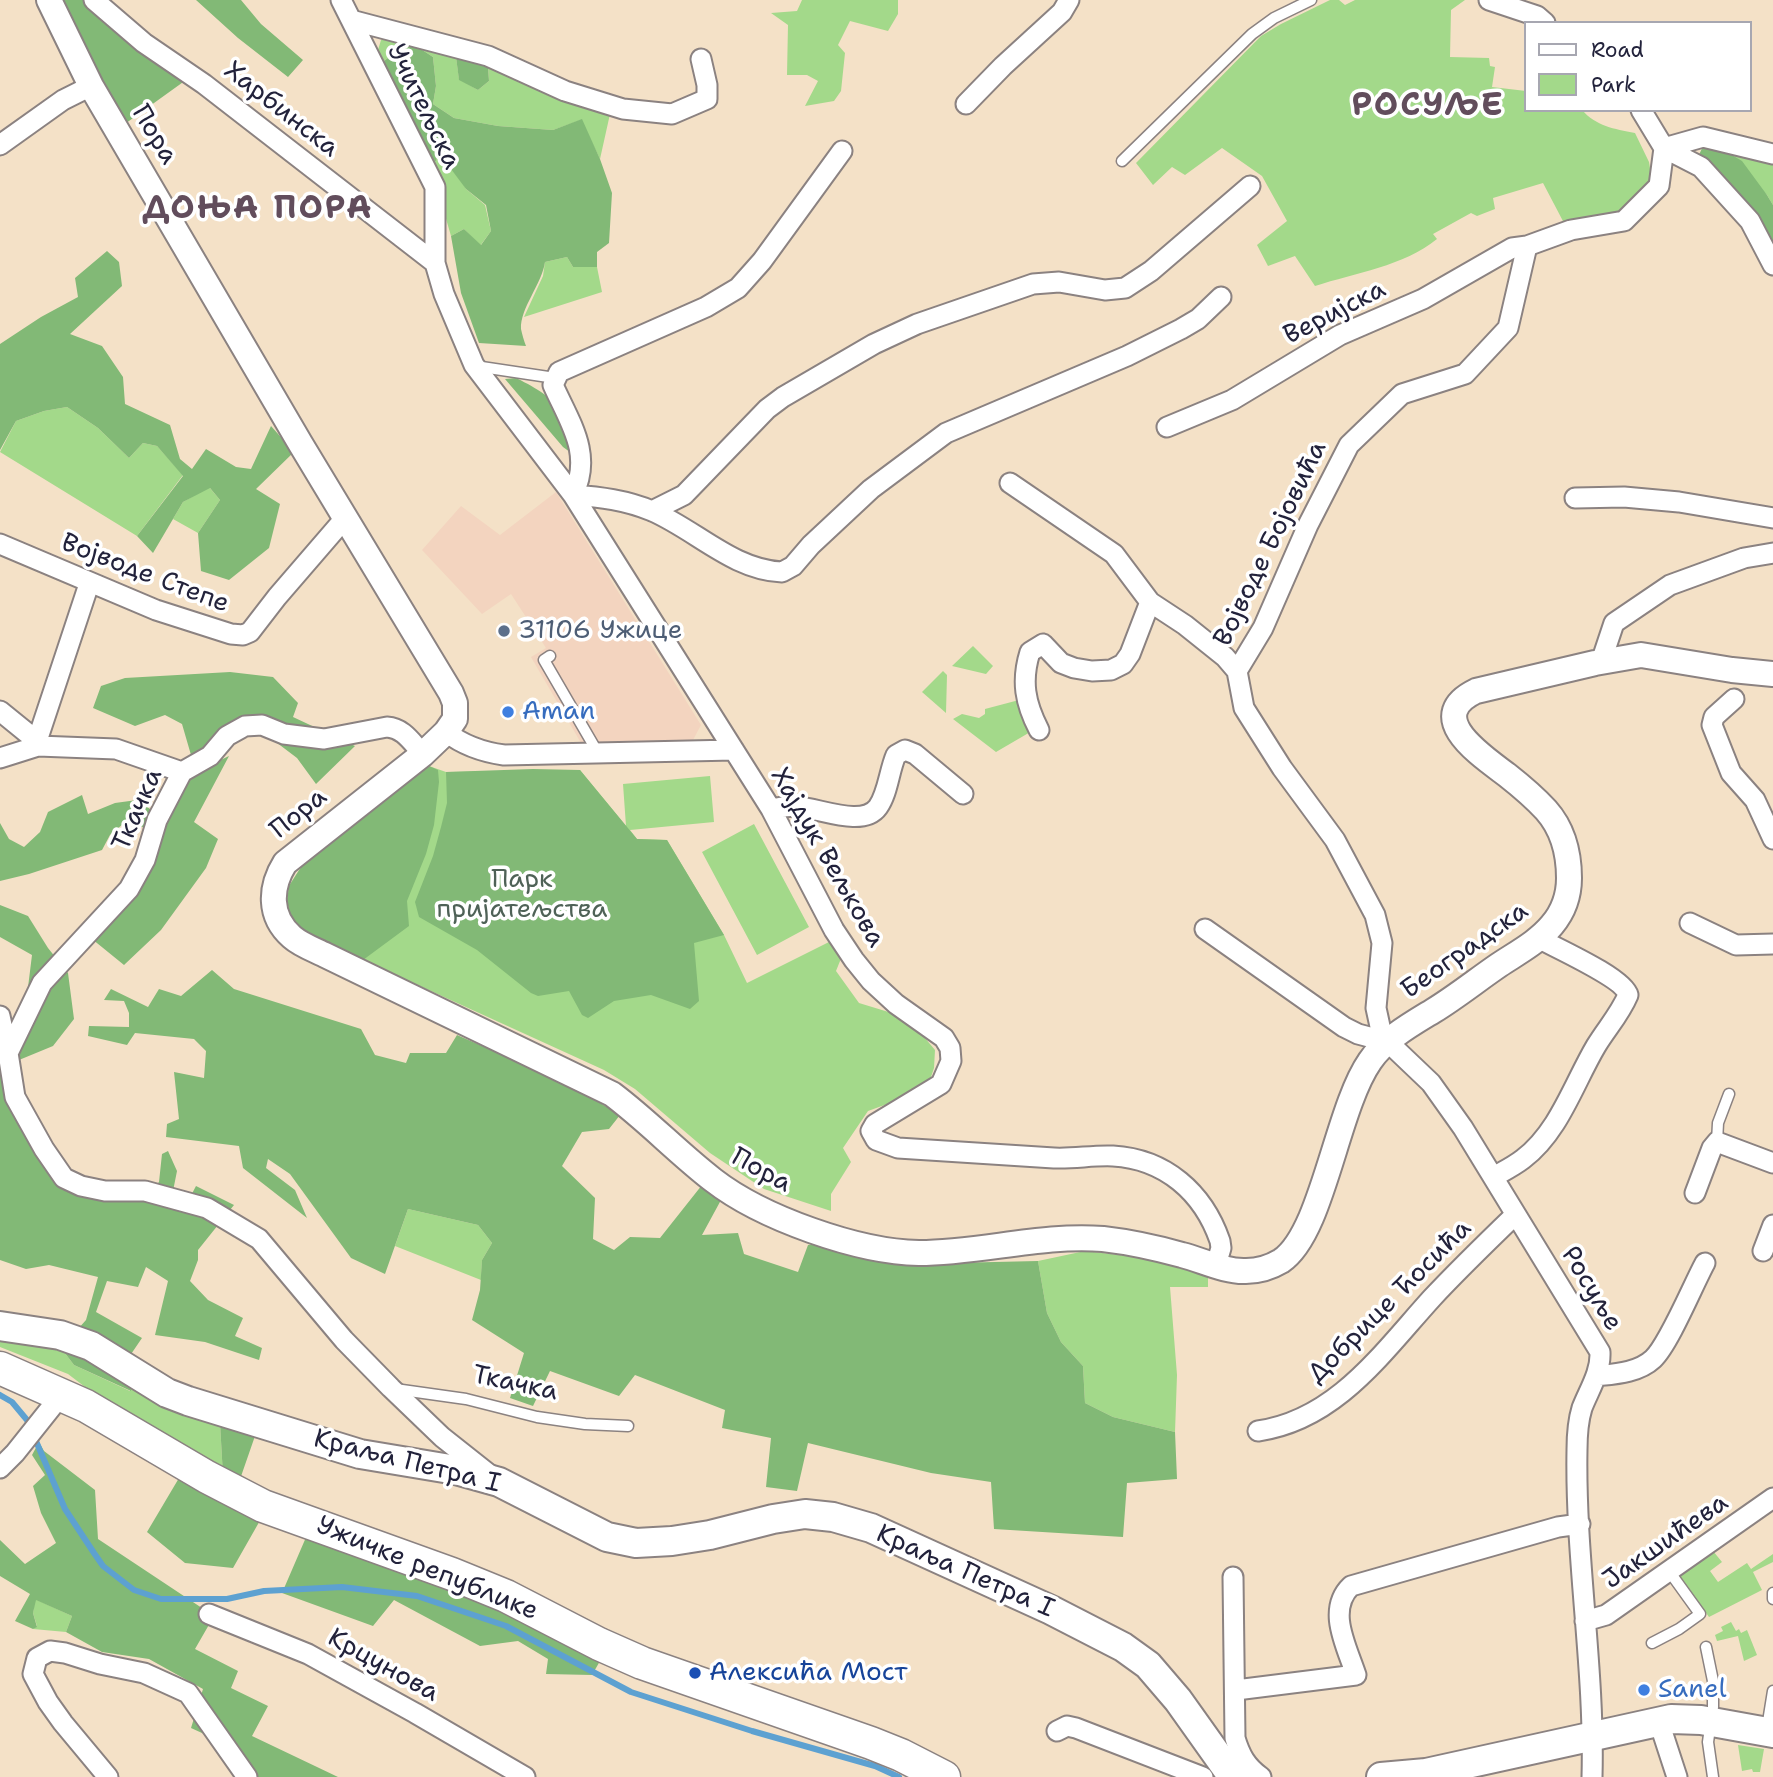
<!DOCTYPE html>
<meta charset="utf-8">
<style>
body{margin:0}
#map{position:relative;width:1773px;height:1777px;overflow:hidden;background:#f4e1c7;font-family:"Shantell Sans",sans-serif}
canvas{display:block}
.legend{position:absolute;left:1524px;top:21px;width:228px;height:91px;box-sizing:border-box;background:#fff;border:2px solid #a7a7b1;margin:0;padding:9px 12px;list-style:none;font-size:21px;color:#22223b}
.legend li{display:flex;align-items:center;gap:14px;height:35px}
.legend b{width:35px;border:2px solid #a7a7b1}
</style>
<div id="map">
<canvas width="1773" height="1777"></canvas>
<ul class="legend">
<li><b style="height:9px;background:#fff"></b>Road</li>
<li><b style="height:19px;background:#a3d98a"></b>Park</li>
</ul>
</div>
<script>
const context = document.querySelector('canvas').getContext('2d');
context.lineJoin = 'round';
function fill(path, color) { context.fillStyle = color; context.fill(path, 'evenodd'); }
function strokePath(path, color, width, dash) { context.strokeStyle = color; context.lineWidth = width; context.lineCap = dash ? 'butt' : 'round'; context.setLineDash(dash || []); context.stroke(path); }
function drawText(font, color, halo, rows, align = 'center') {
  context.font = font + ' "Shantell Sans",sans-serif'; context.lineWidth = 7; context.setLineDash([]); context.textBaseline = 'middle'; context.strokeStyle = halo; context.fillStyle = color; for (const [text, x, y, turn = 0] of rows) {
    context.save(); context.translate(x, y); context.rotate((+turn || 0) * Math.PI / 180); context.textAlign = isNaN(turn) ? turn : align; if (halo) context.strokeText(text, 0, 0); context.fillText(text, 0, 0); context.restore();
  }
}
fill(new Path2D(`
 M556 492 701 725 693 740 581 743 531 657 546 648 511 594 482 614 422 550 461 506 500 535Z`), '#f3d4bf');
fill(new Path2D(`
 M802 0H898V14L888 31 850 21 838 45 845 53 841 91 834 101 805 106 818 81 807 75H787L788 25 771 13 797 11Z
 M1330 0H1339L1345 5 1355 0H1465L1451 10 1450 57 1489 58 1490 66 1495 67 1492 87 1526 91V110H1582C1596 126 1614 129 1635 133L1649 162 1652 180 1622 214 1564 223 1543 183 1493 198 1495 209 1477 216 1471 213 1433 234 1437 239C1404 266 1355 273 1315 286L1295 256 1268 266 1257 245 1287 221 1262 176 1222 148 1185 175 1172 167 1153 185 1136 163 1261 36 1281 24Z
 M387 36 456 57 459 79 478 90 489 81 488 67 610 114 600 159 581 120 553 130 498 126 454 118 433 104 436 86 433 57 410 42 402 59 393 54 384 61 378 50 381 40Z
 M440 136 466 189 485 205 491 231 480 246 464 229 451 236 429 160 436 161Z
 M1706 140 1773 159V205L1767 195Z
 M567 257 573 267H597L602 292 524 317 543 276 545 262Z
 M67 407 98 428 129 458 143 443 157 446 183 475 137 536 0 452 16 421 44 411Z
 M209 487 220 500 198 533 173 519 183 502Z
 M973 646 993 666 986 674 952 666Z
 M943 671 947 675 946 713 922 692Z
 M1019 700 1032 731 996 752 953 719 962 714 979 718 985 714V709Z
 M429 766 446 772 580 770 626 826 623 784 710 776 714 822 630 830 637 839 667 840 724 935 747 983 833 940 842 956 836 971 859 1003 895 1014 914 1025 935 1050 934 1068 929 1083 912 1095 868 1111 843 1148 851 1162 831 1194V1211L764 1189 710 1153 635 1089 604 1070 330 945 287 901 289 886 299 870Z
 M754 824 809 927 757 955 702 852Z
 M408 1209 478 1225 492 1243 482 1260 481 1280 395 1246Z
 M1085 1251 1137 1257 1208 1275V1287H1170L1177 1375 1175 1432 1113 1417 1085 1403 1083 1366 1061 1342 1047 1313 1038 1261Z
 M0 1338 61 1348 74 1365 130 1391V1382L220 1423 223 1476 151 1437 68 1374 0 1347Z
 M1713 1551 1722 1562 1710 1571 1718 1582 1747 1563 1751 1569 1773 1554V1562L1753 1572 1762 1590 1709 1617 1679 1575Z
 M35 1599 72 1616 66 1632 33 1629 37 1626 33 1613Z
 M1731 1622 1736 1631 1739 1629 1741 1633 1747 1630 1757 1655 1744 1661 1738 1636 1717 1641 1715 1635 1723 1631 1721 1627Z
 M1738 1745 1764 1749 1760 1772H1753L1752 1769 1742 1771Z`), '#a3d98a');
fill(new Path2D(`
 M63 0H91L186 80 122 126Z
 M196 0H241L261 24 303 60 288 77 238 38Z
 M410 42 433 57 436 86 433 104 454 118 498 126 553 130 582 119 600 159 612 193 609 243 597 252V267H573L567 257 545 262C542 284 520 308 521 329 522 334 524 341 526 346L479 343 461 293 451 236 464 229 481 245 491 231 486 205 466 189 451 169 441 138 436 161 429 160 399 101 384 61 393 54 402 59Z
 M456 57 488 67 489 81 478 90 459 80Z
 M1706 140 1742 161 1767 195 1773 205V248L1697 159Z
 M107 251 119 262 122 286 70 334 102 346 123 377 125 404 170 425 180 459 192 469 206 449 236 467 251 469 271 426 294 452 256 489 280 504 269 548 229 580 201 571 198 533 220 500 210 488 183 502 153 553 137 536 183 476 157 446 143 443 129 458 98 428 67 407 44 411 16 421 0 450V344L41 317 78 297 75 278Z
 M516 378C563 401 560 409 574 455L563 447 505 379Z
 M230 672 273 677 298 703 293 717 355 746 316 784 297 758 260 730 191 755 182 724 165 715 135 726 93 708 101 686 125 678Z
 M229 756 194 822 218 839 206 868 161 930 124 965 92 939 149 831 129 819 110 835 102 850 29 874 0 881V823L9 839 24 847 40 832 48 812 82 795 88 814 115 803 137 800 153 811 189 775Z
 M429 766 438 770 439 782 434 825 426 854 407 901 409 926 363 960 305 933 291 919 287 901 289 886 307 858Z
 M533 769 580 770 637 839 667 840 724 935 694 943 699 1001 690 1009 651 995 614 1001 588 1018 582 1015 569 991 538 996 531 993 477 950 419 917 415 902 433 856 441 827 447 803 446 772Z
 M0 905 28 916 48 948 68 973 74 1019 53 1046 19 1060 32 955 0 937Z
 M212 970 234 989 361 1029 375 1055 406 1063 410 1053H446L457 1035 567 1083 620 1115 609 1129 582 1132 562 1166 595 1198 593 1239 614 1250 630 1237 660 1238 702 1185 721 1200 702 1235 738 1233 744 1254 798 1272 808 1245 818 1243 908 1264 1038 1261 1047 1313 1061 1342 1083 1366 1085 1403 1113 1417 1175 1432 1177 1479 1127 1483 1123 1537 994 1529 991 1482 931 1473 808 1443 797 1491 766 1487 771 1438 722 1428 725 1410 635 1375 619 1396 550 1371 533 1406 510 1398 524 1353 472 1320 480 1290 482 1260 492 1243 478 1225 408 1209 385 1274 351 1258 290 1174 268 1159 266 1168 295 1190 307 1218 243 1168 239 1146 166 1137 167 1124 179 1119 174 1072 204 1078 206 1051 194 1039 135 1033 127 1045 88 1036 89 1026 129 1027V1013L124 1001 104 1000 111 989 148 1007 159 989 181 996Z
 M0 1059 60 1183 141 1200 159 1182 162 1154 168 1151 177 1171 171 1201 185 1207 196 1186 234 1205 198 1250V1260L190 1281 208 1300 243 1318 235 1336 262 1348 259 1360 205 1342 155 1335 168 1281 146 1267 138 1287 107 1281 96 1312 142 1338 127 1360 131 1391 74 1365 61 1348 86 1320 98 1277 49 1265 26 1269 0 1260Z
 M220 1423 255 1436 238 1485 223 1476Z
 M39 1442 44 1451 95 1490 98 1539 214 1616 195 1649 238 1671 231 1688 268 1706 252 1736 338 1777H238L224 1743 191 1728 203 1689 149 1659 102 1652 66 1632 72 1616 36 1600 33 1613 37 1627 33 1629 15 1621 30 1594 0 1576V1540L25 1564 56 1543 41 1513 33 1486 45 1475 32 1455Z
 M179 1478 262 1517 233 1568 185 1563 147 1532Z
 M307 1535 407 1570 513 1616 600 1661 592 1675 546 1674 548 1659 518 1641 480 1646 394 1600 373 1626 282 1593Z`), '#82b976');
strokePath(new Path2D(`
 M0 1395 12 1402 27 1420 65 1509 94 1553 103 1566 134 1590 161 1599H227L264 1591 342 1587 417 1596 506 1626 631 1692 752 1731 875 1766 899 1777`), '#5da1d1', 6);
const service = new Path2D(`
 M1122 161 1252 34 1274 18 1311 0
 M475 366 555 378
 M550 656 544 660 598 753
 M1717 1142 1718 1123 1729 1094
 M395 1389 466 1399 537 1417 585 1424 628 1426
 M1773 1593V1599
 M1652 1643 1679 1629 1700 1614 1669 1571
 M1706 1647 1713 1681V1707L1708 1742 1713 1777
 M1767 1728 1773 1691`);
const minor = new Path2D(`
 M94 0 144 43 204 84 435 263
 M341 0 435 187V263L444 294 474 365 573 495 771 809 834 930 854 960 871 981 896 1004 944 1038 950 1048 951 1061 941 1084 875 1124 871 1131 876 1140 898 1148C950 1151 1002 1155 1054 1158 1074 1159 1093 1155 1113 1156 1165 1159 1203 1192 1220 1241L1221 1248 1216 1265
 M1489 0 1537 16 1545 23
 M351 20 488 56 565 91 623 109 672 114 707 99V85L701 59
 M966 104 1003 66 1062 12 1069 0
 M1641 110 1664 148 1701 167 1750 221 1773 265
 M0 145 63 100 91 86
 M842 151 762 261 738 288 706 307 559 372 553 385C570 423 593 454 573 495 600 497 626 500 652 511 696 530 733 570 782 572L793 566 811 545 871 489 946 433 1127 356 1181 329 1198 319 1221 297
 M1167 427 1232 400 1340 335 1423 299 1512 248 1527 246
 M1010 483 1114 554 1150 602 1185 625 1225 657 1237 671
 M1575 498 1624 497 1679 502 1773 518
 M652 511 684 495 767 409 783 397 874 344 917 324 1033 284 1059 282 1105 290 1125 288 1151 271 1250 186
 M0 544 156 610 231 634 243 635 250 632 277 597 346 517
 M1601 662 1614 623 1670 585 1744 558 1773 553
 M1734 699 1714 717 1712 725 1731 773 1755 800 1773 839
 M0 711 37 741 89 584
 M1039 730C1025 703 1021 681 1030 652L1043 644 1061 663 1074 668 1092 671 1111 670 1123 664 1130 654 1150 602
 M446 732C464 746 482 752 504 755L734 750
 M423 754C412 743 404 728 387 727L324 739 284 734 262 725 245 726 227 736 210 756 182 772 157 820 145 860 129 889 42 983 8 1053 15 1097 44 1149 64 1178 81 1186 105 1191H145L207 1208 259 1239 344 1340 391 1388 442 1437 490 1475
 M0 758 38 746 116 749 182 772
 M771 809C780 807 789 806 798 807 819 808 863 828 878 807 888 793 889 771 896 755L905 750 915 754 963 794
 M1690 923 1736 945 1773 944
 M1205 929 1344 1027 1358 1034 1388 1042
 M0 1016 8 1053
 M1495 1176C1504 1171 1514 1166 1523 1159 1559 1132 1574 1083 1596 1046 1607 1028 1620 1014 1628 995 1624 978 1556 948 1538 938
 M1695 1193 1712 1148 1717 1142 1773 1163
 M1763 1251 1773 1225
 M1596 1376C1614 1374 1638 1373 1653 1359 1669 1344 1693 1285 1705 1263
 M1258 1431C1336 1420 1382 1353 1432 1298 1459 1269 1487 1242 1515 1215
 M0 1468 15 1453 62 1394
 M1233 1577 1235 1738C1240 1755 1246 1766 1261 1777
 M209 1614 308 1654 415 1713 525 1777
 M1585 1621 1606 1615 1773 1498
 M1236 1690 1356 1675C1347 1647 1326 1610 1351 1586L1558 1527 1580 1524
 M1659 1722 1677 1777
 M1057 1731 1067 1726 1076 1728 1203 1777
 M108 1777 63 1723 48 1702 33 1674 37 1658 50 1651 65 1653 100 1664 144 1673 188 1693 247 1777
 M1592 1777C1595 1668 1575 1559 1577 1450 1577 1436 1578 1421 1582 1408 1589 1390 1601 1372 1600 1352L1463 1128 1431 1083 1388 1042 1381 1031 1376 1008 1382 943 1375 915 1335 840 1282 768 1244 708 1237 671 1263 628 1308 525 1349 445 1402 394 1465 374 1508 328 1527 246 1571 230 1624 221 1659 186 1664 148 1703 137 1773 154`);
const tertiary = new Path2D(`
 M49 0 91 86 300 443 451 693 455 703V719L446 732 423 754 285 863C270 887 268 916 292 937 301 945 315 950 325 955L612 1094C648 1121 678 1153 713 1180 762 1218 858 1252 919 1253 980 1253 1042 1234 1103 1239 1129 1242 1157 1248 1182 1255 1202 1260 1225 1272 1246 1271 1258 1271 1271 1267 1281 1261 1323 1233 1336 1110 1370 1061 1385 1039 1410 1025 1433 1011 1456 997 1477 980 1499 965 1517 953 1538 942 1552 925 1563 912 1569 895 1569 878 1569 853 1562 828 1546 810 1534 797 1521 786 1507 775 1482 756 1422 717 1476 691L1595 663 1641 655 1732 670 1773 674`);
const secondary = new Path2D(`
 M0 1326 60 1335 91 1346 167 1393 188 1401 360 1454 456 1470 499 1482 607 1537 636 1543 672 1541 710 1535 773 1519 805 1514 833 1517 871 1528 1051 1610 1123 1647 1148 1665 1178 1700 1230 1773 1237 1777
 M1381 1777 1426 1773 1671 1719 1701 1720 1773 1733`);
const primary = new Path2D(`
 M0 1368 86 1406 207 1477 263 1506 452 1574 506 1596 599 1644 642 1663 871 1743 901 1755 944 1777`);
strokePath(service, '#8b8281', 13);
strokePath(minor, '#8b8281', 23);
strokePath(tertiary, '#8b8281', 28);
strokePath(secondary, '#8b8281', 32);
strokePath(primary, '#8b8281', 35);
strokePath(service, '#fff', 10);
strokePath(minor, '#fff', 19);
strokePath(tertiary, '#fff', 24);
strokePath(secondary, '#fff', 28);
strokePath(primary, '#fff', 32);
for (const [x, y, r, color] of [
 [504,631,7,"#5c6f8a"],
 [508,712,7,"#3f7fe0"],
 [695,1673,7,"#1a4fb4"],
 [1644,1690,7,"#3f7fe0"]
]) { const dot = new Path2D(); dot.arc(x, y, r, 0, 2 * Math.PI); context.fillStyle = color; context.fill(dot); strokePath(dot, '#fff', 2.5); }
drawText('26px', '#22223b', '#fff', [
 ["Учитељска",423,107,64],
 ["Харбинска",281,110,38],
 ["Пора",154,135,59],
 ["Веријска",1335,313,-27],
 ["Војводе Бојовића",1271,544,-64],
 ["Војводе Степе",145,574,21],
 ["Ткачка",138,810,-66],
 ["Пора",299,814,-39],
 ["Хајдук Вељкова",827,858,60],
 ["Београдска",1465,951,-35],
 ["Пора",761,1171,29],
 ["Росуље",1591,1289,59],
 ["Добрице Ћосића",1390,1302,-45],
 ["Ткачка",515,1384,12],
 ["Краља Петра I",407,1462,14],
 ["Јакшићева",1666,1542,-35],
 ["Ужичке републике",427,1569,22],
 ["Краља Петра I",965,1572,24],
 ["Крцунова",383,1666,29]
]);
drawText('26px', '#4e5e75', '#fff', [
 ["31106 Ужице",518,631]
], 'left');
drawText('26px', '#366cbe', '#fff', [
 ["Aman",522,712],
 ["Sanel",1658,1690]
], 'left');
drawText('26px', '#4f6257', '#fff', [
 ["Парк",522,880],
 ["пријатељства",522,910]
]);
drawText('26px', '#164399', '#fff', [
 ["Алексића Мост",709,1673]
], 'left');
context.letterSpacing = '2px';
drawText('bold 33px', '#624d5c', '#fff', [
 ["РОСУЉЕ",1428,106],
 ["ДОЊА ПОРА",258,209]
]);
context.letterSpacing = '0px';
</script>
